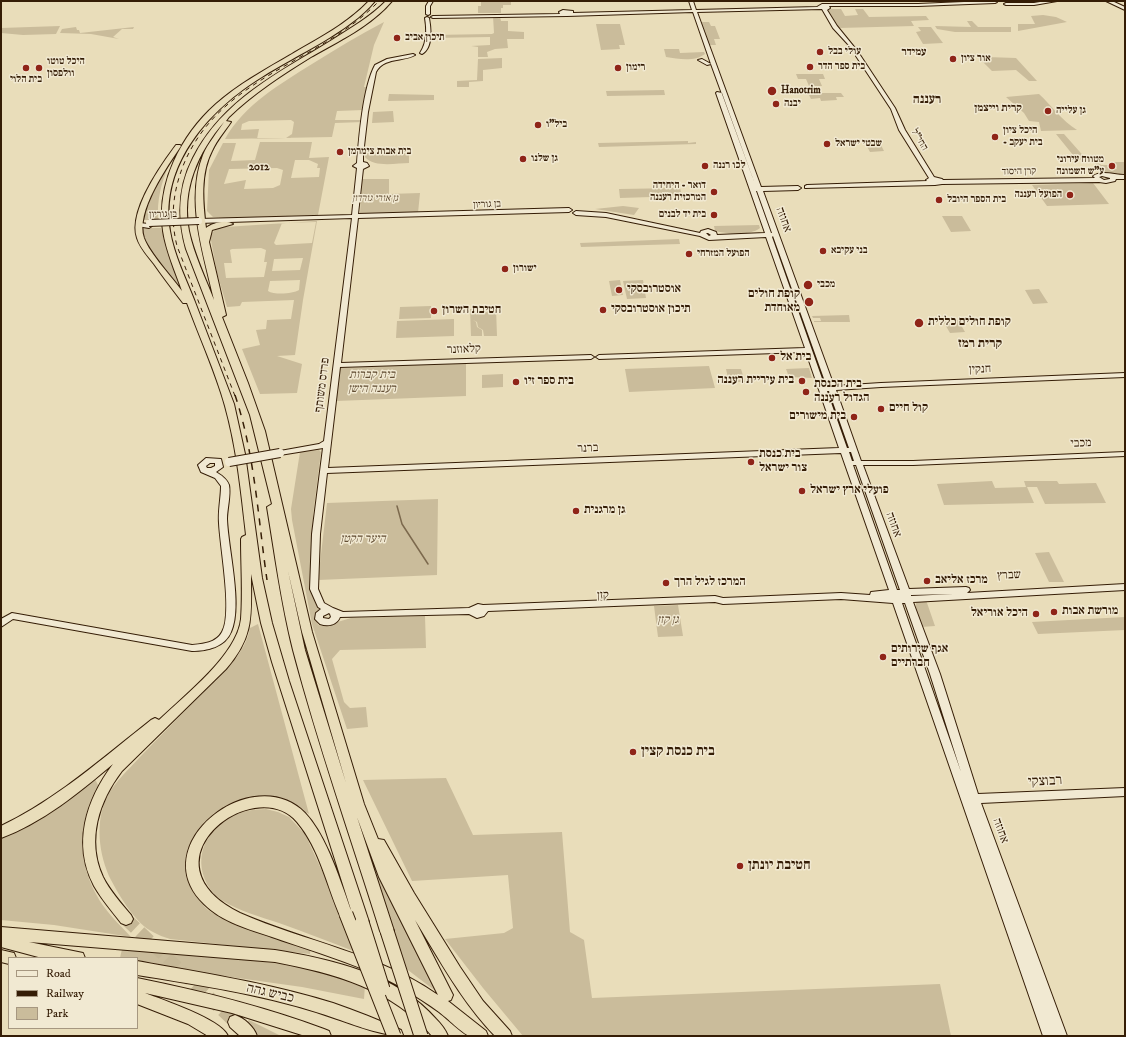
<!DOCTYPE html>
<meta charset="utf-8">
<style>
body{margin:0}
#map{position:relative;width:1126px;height:1037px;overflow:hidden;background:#e9ddba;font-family:"IM FELL DW Pica",serif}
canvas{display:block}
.frame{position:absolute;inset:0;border:2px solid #351d06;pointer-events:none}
.legend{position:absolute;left:8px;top:957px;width:130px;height:72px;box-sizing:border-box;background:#f1e9d2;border:1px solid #a69780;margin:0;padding:5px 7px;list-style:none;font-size:12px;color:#351d06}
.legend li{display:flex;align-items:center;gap:8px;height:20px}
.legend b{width:20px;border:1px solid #a69780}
</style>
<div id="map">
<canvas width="1126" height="1037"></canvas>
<div class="frame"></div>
<ul class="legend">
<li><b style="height:5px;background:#f1e9d2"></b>Road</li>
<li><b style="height:5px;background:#351d06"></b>Railway</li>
<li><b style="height:11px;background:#cabc9b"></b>Park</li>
</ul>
</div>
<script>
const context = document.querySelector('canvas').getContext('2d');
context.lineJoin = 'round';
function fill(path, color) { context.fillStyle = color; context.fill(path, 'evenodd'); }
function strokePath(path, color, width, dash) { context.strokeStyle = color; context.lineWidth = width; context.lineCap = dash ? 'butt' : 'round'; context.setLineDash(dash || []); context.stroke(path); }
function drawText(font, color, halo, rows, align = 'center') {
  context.font = font + ' "IM FELL DW Pica","Frank Ruhl Libre",serif'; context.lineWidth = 3; context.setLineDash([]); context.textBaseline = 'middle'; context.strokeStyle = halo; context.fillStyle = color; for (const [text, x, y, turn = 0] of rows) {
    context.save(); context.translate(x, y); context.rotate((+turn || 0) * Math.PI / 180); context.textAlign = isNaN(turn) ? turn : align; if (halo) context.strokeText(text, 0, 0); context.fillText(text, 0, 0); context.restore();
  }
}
fill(new Path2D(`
 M481 1H517V2H511V5H503V8H501V13H478V6H481Z
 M830 9H841L845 16 858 15 855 9H863L869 17 926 16 929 20 911 21 914 26 839 28 828 10Z
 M1043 15 1056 17 1067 22 1018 31V24H1035L1031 16Z
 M493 16H500L501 21H508V31L524 32V39H507L508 48 495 49 487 52 488 57H478V47L471 46 490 45V37L432 38V35L492 34 494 33Z
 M967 21H972L978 27H1011V32H955L937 29 935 26 971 27Z
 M384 22 374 45 364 87H369L363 122 335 123 332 137 225 139C244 105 280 84 312 64 336 49 359 35 384 22ZM363 110 362 120H335L337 111ZM291 120 294 122 292 134 286 138 257 139 259 129 241 130 242 124 249 121Z
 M700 22H709L711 26H715L720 39H714L716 45H708Z
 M596 24H620L625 45H619L620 49 601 50Z
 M60 26 56 34 23 35 1 33V28Z
 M76 27 77 30H79L80 33 134 27 133 29H122L113 37 119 39 91 34 60 33 62 29Z
 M918 27H931L943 43 923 44 916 32 921 31Z
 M664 49H679L680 53 704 52 705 54C694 62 679 59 666 57Z
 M986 57 1016 58 1037 81H1029L1016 70 992 71 981 60 987 59Z
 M502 58V68L483 70V81L469 82V87H457V81L477 80 478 59Z
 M796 74H823L825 79H819L822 86H809L806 79H798Z
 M664 90 665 95 607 96 606 91Z
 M820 93H841L844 97H836L837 100 821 101 820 98 811 99 809 95H820Z
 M389 94 434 95V100L388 101Z
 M1039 94C1052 106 1062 121 1077 130L1041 131 1039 122 1029 121 1024 113 1006 97Z
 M393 111 394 122 372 123 373 112Z
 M1056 134H1064L1087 160H1077Z
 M863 139H878L884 151 870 152Z
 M688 141V143L696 142V144L599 147 598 143Z
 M260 142H312L309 158 329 157 318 215 226 218 213 217 207 211 209 170 223 143H236L231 161 255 160ZM295 160H309L318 164 317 168H320L319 177 291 178ZM277 168 283 170 280 185 273 188 244 189 246 180 224 184 229 169Z
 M409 152V163C397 163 374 168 365 157V153Z
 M1112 162H1125V176L1104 173 1095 163H1099L1101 165H1108L1114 169H1117Z
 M169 165C161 183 157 200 158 220H142L162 171Z
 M362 179H389V194L420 193 418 213 363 214 360 213Z
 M1093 183 1109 204 1047 206 1032 185Z
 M680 188 682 196 620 198 619 189Z
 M623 206 639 208 634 215 595 209Z
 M942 216H962L971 231 951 232Z
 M317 221 303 300 295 355 277 356 302 364 297 393 260 394 242 349 260 345 256 330 266 329 267 320 291 319 294 300 242 302 240 306 227 307 217 273 210 235C214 230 219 228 225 227ZM316 222 312 243 276 245 274 243 282 223ZM261 248 266 250 264 262H267L264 277 226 278 224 263H232L230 250 232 249ZM303 258 300 270 272 271 274 259ZM300 280 299 290C293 294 274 295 268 291L270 281Z
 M759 225 760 228C750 236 727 234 715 231L714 226Z
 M141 228H161L164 240 186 297 148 247Z
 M679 239 680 244 581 247 580 243Z
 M620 280 623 295 612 296 609 281Z
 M643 280 646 298 627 299 623 281Z
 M1039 289 1048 303 1033 304 1025 290Z
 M431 306V318L399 319 400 307Z
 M496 308 497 336H484L483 330 478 327 477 322 473 320 476 322 477 327 482 330V336H471L470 309Z
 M849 315 850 322H814V321H821L820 318H813L812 316Z
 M454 319V336L396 338 397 321Z
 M958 320 965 332 950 333 943 321Z
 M466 363V396L336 401 340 368Z
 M709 366 715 388 629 392 625 369Z
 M809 368 812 378 789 377 786 369Z
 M726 369H741L745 382H729Z
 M503 374V387L482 388V375Z
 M319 450 321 452 313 515V589L319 605V612L316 618 318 625 324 626 351 618 425 616 426 648 340 650 332 659 344 702 350 708 366 707 368 727 347 729 312 624 292 520 291 509 300 452Z
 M992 481 995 488 1026 487 1024 481H1057L1059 484 1096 483 1106 503 1045 504 1037 487H1027L1034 503 944 505 937 484Z
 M438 499 437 575 318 580 327 503Z
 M1049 552 1064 582H1049L1035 553Z
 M926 600 935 626 921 627C918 619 913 609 917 601Z
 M678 605 683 636 658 637 654 606Z
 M1125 617V630L1038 634 1032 622Z
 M258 624 309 814C298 808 288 801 276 799 247 794 222 805 202 826 198 831 193 838 191 844 188 855 190 864 191 874 193 887 198 901 208 910 212 913 219 916 224 918 251 933 281 938 311 946L310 954 170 939C164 937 158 935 153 932 136 924 120 897 111 880 99 856 94 821 108 795 116 781 128 770 139 758 162 734 186 710 209 686 227 669 245 653 250 628Z
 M94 777 98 785C79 819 77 859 96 894 104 910 119 924 131 937L54 925 1 920V838Z
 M446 778 473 835 562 832 570 932 584 940 592 998 940 984 951 1036H523L483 988 445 939 504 933 513 928 508 875 412 881 363 780Z
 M266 809 278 812 289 817 305 834 335 899 356 952C330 942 305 932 279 923 261 917 239 911 223 901 202 888 194 858 209 837 224 815 240 810 266 809Z
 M362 833 394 907 442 996 404 967Z
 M122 949 214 956 291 965 323 971 365 985 364 999 302 987 195 972 137 962V958H120Z
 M249 1020 281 1036H259L245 1024Z`), '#cabc9b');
strokePath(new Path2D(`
 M397 506 402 524 428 564`), '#7c694d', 1.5);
strokePath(new Path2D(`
 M126 919 235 1022`), '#c5b796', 13, [13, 6]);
const secondary = new Path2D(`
 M429 1H433L430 6V14L428 15 426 14V6Z
 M689 1H693L696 10 817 7 822 4H918L987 1 997 2 995 3 918 6H829L830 8 827 10 837 26 859 53 857 54 833 28 822 9 697 12 761 187 798 186 801 188 798 190 763 191 834 386 881 383 1125 373V377L881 387 836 390 861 461H913L1125 452V456L913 465H863L909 589 966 587 969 588 970 590 967 593 1125 584V590L913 602 940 674 978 794 1125 788V796L981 803 1067 1036H1055L1030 967 1055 1036H1043L893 603 841 599 723 604 715 602 488 611 484 616 477 618 469 614 340 617C337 625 328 627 320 624L315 619 316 613 321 609 318 607 310 589 312 534 323 448 280 455 276 453 280 451 319 444 324 441 352 218 199 223 196 221 199 219 352 215 357 168 353 166 357 163C359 137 363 87 375 65L387 59 413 54 415 55C403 62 384 57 376 72L368 112 363 155V162L367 163 369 166 363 169 358 214 569 208 572 210 569 212 358 218 341 363 591 355 594 357 591 359 340 367 328 468 839 448 806 352 599 359 596 357 599 355 805 348 766 237 709 240 700 236 606 217 576 215 573 213 576 211 606 213 700 233 701 231 708 229 716 232 717 235 765 233 716 93 717 92 722 93 756 187 711 64 707 65 698 60 702 59 711 64 693 12 567 16 433 18 431 17 433 16 560 14 559 12 563 10 573 11V13L692 10ZM756 191H757L772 233H771ZM706 233H708L711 235 709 236ZM773 236 827 387H825L772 237ZM827 391H829L849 448H847ZM849 452H851L854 461H852ZM841 453 889 590 871 592 870 595 841 593 723 598 715 596 483 605 478 604 469 608 343 612 333 608 324 603 318 589 320 534 327 473ZM853 465H856L900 590H897ZM954 594 911 596V595ZM902 603H905L930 674 961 772ZM329 613 330 614 331 617 329 619 323 618V616Z
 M1046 1H1057L1034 5H1006L1004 4 1006 3H1034Z
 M1106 1H1112L1125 7V10Z
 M427 17 429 18C431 29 433 48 422 54L420 53C427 43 427 30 425 18Z
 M856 55H860L895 108 905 130 934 177 942 179 943 180 1095 178 1093 176C1102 170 1114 175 1125 175V179H1116L1115 181 1106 183 1099 182 942 184 935 185 805 188V186L807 185 927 181 926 180 929 178 899 130 891 109 856 56ZM1102 176 1110 178V179L1104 180 1099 177Z
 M139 223 149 224 152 226 149 228 137 226 136 225Z
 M206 458 221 459 223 467 216 472C221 475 227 479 229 485 231 495 227 509 227 519 228 549 243 606 231 632 225 647 207 651 192 651L13 619 1 627V619L12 613 192 645C203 644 216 643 222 632 233 614 220 547 219 523 218 510 221 498 221 486L215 478 201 472 198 465ZM210 463H215V466L211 468H207L206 466Z`);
const highway = new Path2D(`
 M369 1H375C350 32 296 55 262 77 210 109 159 164 170 231 174 255 186 279 195 302 208 336 221 370 234 404L245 454 262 578 272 623 289 681 369 922 367 926 362 928 357 926 353 914 351 918 346 920 341 918C327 887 320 849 297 822 254 772 137 862 240 913 306 942 378 953 438 995L379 877 357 817 394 931 392 935 387 937 382 935 380 931C351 838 318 745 293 650 281 603 275 555 267 507L272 504 250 415 186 249C177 217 178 187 193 158 222 100 280 72 332 40 351 28 370 17 386 1H392C371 26 339 41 311 57 282 75 254 93 229 117L226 121 231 122C225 131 217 140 212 151 200 174 203 203 206 228 212 223 226 219 233 224L212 230 209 242 226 315 222 317 248 383 265 431 312 632 364 804 378 839 384 840 414 893 460 967 483 1001 510 1031 512 1036H495C462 1002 439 959 415 920L453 995 451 1000 448 1001 486 1031 488 1036C483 1036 474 1037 469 1036 462 1033 447 1018 439 1012 417 996 394 982 368 971 336 958 304 948 272 937 248 929 222 922 204 904 143 845 253 760 305 813 327 836 341 883 352 913L272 662 261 623 251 574C251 614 255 636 226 669L122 771C99 801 86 840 103 877 110 891 121 903 131 915L133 919 131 923 126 925 121 923C112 911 102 900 94 886 72 844 86 800 113 764 80 792 42 823 1 838V826C57 799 103 758 151 720L155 718 159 720C185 695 237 655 241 619 243 593 241 565 241 539L242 537 246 535C241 492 237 449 225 406 216 373 199 336 187 303H183C173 290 163 277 154 264 148 256 140 248 137 238 128 212 161 165 176 145H180L181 146C167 167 135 212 144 238 150 254 172 277 182 291 175 271 166 251 163 231 156 184 181 135 216 104 239 84 266 69 292 54 319 38 347 24 369 1ZM224 122C217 133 208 143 203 155 185 201 204 255 214 300 205 277 194 255 189 231 181 190 198 152 224 122ZM288 571 302 632 346 783 305 650Z
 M1 927 275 950C331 959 397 974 436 1019 441 1024 445 1029 448 1036H432C393 989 333 973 275 962L29 942 83 953 85 958H42L1 947Z
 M1 950 14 953 16 958H9V964L1 962Z
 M137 961C203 973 269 983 333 1003 356 1011 379 1020 401 1030L403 1035C386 1037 354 1025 337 1019 273 996 204 986 137 975Z
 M137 978C201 991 263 1006 324 1029L329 1031 331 1036H305L232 1013 145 993C163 1000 221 1019 228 1036H208L188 1024 137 1004Z
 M235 1015C244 1018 254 1027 257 1036H240L230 1027 228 1022 230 1017Z`);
strokePath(secondary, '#351d06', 2);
strokePath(highway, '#351d06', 2);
fill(secondary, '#f1e9d2');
fill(highway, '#e9ddba');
strokePath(new Path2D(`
 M235 396 177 246C170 218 173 192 183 166 219 76 319 64 379 1`), '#351d06', 1, [4.5, 4.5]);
strokePath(new Path2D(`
 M235 395C255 455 258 518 267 580`), '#351d06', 1.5, [7, 7]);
const secondaryBridgeFar1 = new Path2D(`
 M149 223 199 221`);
const secondaryBridge = new Path2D(`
 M229 462 280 453`);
const highwayBridge = new Path2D(`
 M346 914 394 1036
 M362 922 383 989
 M387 931 421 1036`);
strokePath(secondaryBridgeFar1, '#351d06', 8, []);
strokePath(secondaryBridge, '#351d06', 10, []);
strokePath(highwayBridge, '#351d06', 15, []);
strokePath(secondaryBridgeFar1, '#f1e9d2', 6);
strokePath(secondaryBridge, '#f1e9d2', 8);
strokePath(highwayBridge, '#e9ddba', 13);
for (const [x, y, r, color] of [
 [397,38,4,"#8f2418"],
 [820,52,4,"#8f2418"],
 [953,59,4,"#8f2418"],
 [810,67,4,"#8f2418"],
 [26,68,4,"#8f2418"],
 [39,68,4,"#8f2418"],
 [618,68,4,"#8f2418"],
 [772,91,5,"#8f2418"],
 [776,104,4,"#8f2418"],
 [1048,111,4,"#8f2418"],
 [538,125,4,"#8f2418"],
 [995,137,4,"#8f2418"],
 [827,144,4,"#8f2418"],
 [340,152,4,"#8f2418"],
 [523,159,4,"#8f2418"],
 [705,166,4,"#8f2418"],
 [1112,166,4,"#8f2418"],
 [714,192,4,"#8f2418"],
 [1070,195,4,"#8f2418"],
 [939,200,4,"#8f2418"],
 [714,215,4,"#8f2418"],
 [823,251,4,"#8f2418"],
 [689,254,4,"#8f2418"],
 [505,269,4,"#8f2418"],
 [808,285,5,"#8f2418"],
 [619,290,4,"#8f2418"],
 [809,302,5,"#8f2418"],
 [603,310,4,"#8f2418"],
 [434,311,4,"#8f2418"],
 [919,323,5,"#8f2418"],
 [772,358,4,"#8f2418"],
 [802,381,4,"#8f2418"],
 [516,382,4,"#8f2418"],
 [806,392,4,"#8f2418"],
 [881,409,4,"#8f2418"],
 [854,417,4,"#8f2418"],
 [751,462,4,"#8f2418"],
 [802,491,4,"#8f2418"],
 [576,511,4,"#8f2418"],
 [927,581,4,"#8f2418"],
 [666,583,4,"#8f2418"],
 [1054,612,4,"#8f2418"],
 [1036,614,4,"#8f2418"],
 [883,657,4,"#8f2418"],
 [633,752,4,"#8f2418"],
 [740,866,4,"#8f2418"]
]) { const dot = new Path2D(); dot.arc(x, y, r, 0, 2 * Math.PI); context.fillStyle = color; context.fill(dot); strokePath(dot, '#f1e9d2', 1.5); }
drawText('bold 10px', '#351d06', '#f1e9d2', [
 ["תיכון אביב",405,38],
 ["עולי בבל",828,52],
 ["אור ציון",961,59],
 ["היכל טוטו",47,62],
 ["וולפסון",47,74],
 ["בית ספר הדר",818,67],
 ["רימון",626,68],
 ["בית הלוי",26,80,"center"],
 ["Hanotrim",781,91],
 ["יבנה",784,104],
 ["גן עלייה",1056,111],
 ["ביל\"ו",546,125],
 ["היכל ציון",1003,131],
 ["- בית יעקב",1003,143],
 ["שבטי ישראל",835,144],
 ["בית אבות צימרמן",348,152],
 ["גן שלנו",531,159],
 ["מטווח עירוני",1104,160,"right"],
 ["ע\"ש השמונה",1104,172,"right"],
 ["לכו רננה",713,166],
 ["דואר - היחידה",706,186,"right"],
 ["המרכזית רעננה",706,198,"right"],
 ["הפועל רעננה",1062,195,"right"],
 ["בית הספר היובל",947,200],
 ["בית יד לבנים",706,215,"right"],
 ["בני עקיבא",831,251],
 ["הפועל המזרחי",697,254],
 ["ישורון",513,269],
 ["מכבי",817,285]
], 'left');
drawText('10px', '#351d06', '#f1e9d2', [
 ["החי\"ל",919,140,59],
 ["קרן היסוד",1019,172,-1],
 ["בן גוריון",487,205,-2],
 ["בן גוריון",163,215,-1]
]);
drawText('italic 10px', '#624d33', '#f1e9d2', [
 ["גן אורי גורדון",375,199]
]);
drawText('bold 11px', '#351d06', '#f1e9d2', [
 ["עמידר",914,53],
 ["קרית וייצמן",998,109],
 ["2012",259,168]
]);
drawText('12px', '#351d06', '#f1e9d2', [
 ["אחוזה",783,220,70],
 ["קלאוזנר",464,350,-2],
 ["חנקין",980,370,-2],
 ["פרדס משותף",323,385,-83],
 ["מכבי",1081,444,-2],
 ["ברנר",588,449,-2],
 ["אחוזה",893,525,70],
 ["שברץ",1009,576,-3],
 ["קזן",603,596,-2],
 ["אחוזה",1000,831,70]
]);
drawText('bold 12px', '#351d06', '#f1e9d2', [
 ["אוסטרובסקי",627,290],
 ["קופת חולים",800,295,"right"],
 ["מאוחדת",800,309,"right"],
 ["תיכון אוסטרובסקי",611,310],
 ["חטיבת השרון",442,311],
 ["קופת חולים כללית",928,323],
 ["בית אל",780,358],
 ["בית עיריית רעננה",794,381,"right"],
 ["בית ספר זיו",524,382],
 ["בית הכנסת",814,385],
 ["הגדול רעננה",814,399],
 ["קול חיים",889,409],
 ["בית מישורים",846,417,"right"],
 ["בית כנסת",759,455],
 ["צור ישראל",759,469],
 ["פועלי ארץ ישראל",810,491],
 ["גן מרגנית",584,511],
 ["מרכז אליאב",935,581],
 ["המרכז לגיל הרך",674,583],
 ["מורשת אבות",1062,612],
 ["היכל אוריאל",1028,614,"right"],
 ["אגף שירותים",891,650],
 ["חברתיים",891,664]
], 'left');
drawText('italic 12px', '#624d33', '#f1e9d2', [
 ["בית קברות",372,376],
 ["רעננה הישן",372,390],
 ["היער הקטן",363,540],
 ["גן קזן",668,621]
]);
drawText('bold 13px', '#351d06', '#f1e9d2', [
 ["רעננה",927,100]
]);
drawText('bold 13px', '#351d06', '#f1e9d2', [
 ["קרית רמז",980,344]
]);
drawText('bold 14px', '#351d06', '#f1e9d2', [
 ["בית כנסת קצין",641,752],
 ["חטיבת יונתן",748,866]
], 'left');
drawText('14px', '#351d06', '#f1e9d2', [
 ["רבוצקי",1045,782,-3],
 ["כביש גהה",270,994,13]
]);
</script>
